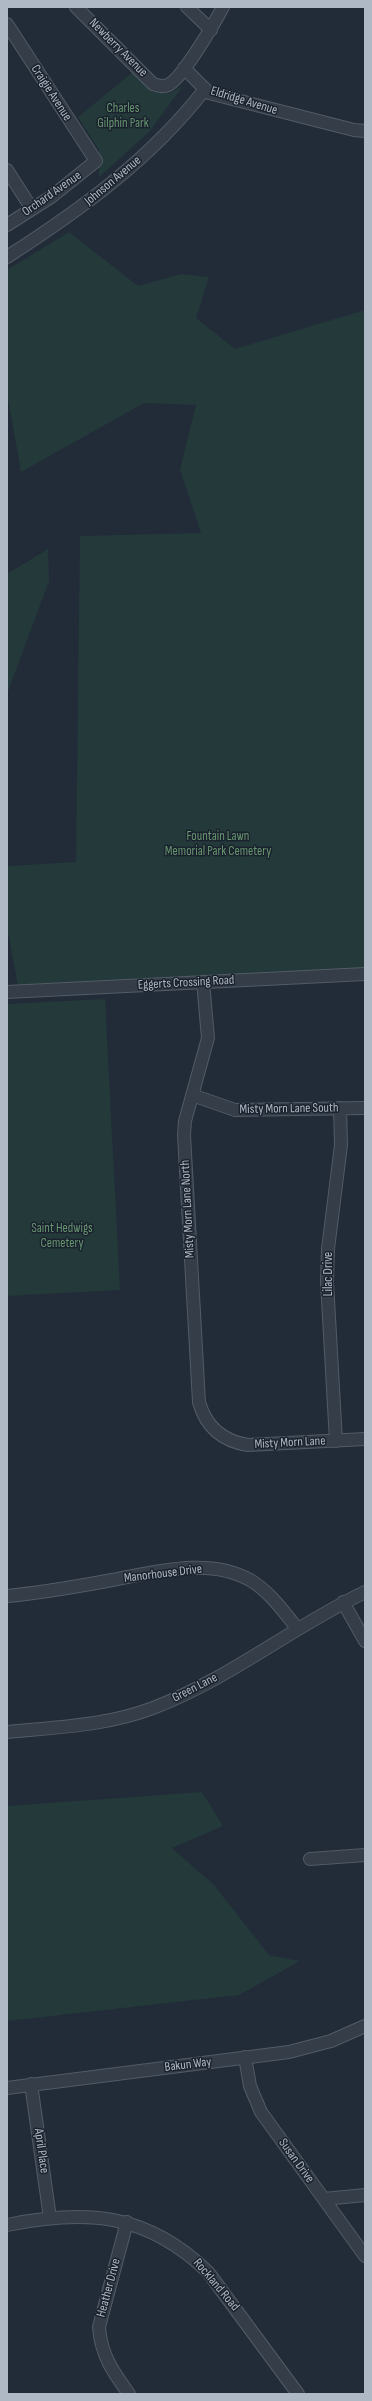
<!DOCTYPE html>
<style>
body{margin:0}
#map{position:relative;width:372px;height:2401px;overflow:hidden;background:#212c38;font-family:"Sofia Sans Condensed",sans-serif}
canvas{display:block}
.frame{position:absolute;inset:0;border:8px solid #afb8c5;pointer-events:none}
</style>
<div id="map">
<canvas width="372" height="2401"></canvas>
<div class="frame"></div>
</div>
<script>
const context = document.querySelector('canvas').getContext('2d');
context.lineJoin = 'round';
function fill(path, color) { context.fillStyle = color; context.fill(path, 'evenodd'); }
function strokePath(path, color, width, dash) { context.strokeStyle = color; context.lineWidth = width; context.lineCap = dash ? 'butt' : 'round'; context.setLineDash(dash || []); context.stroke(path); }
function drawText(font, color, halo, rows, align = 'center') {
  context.font = font + ' "Sofia Sans Condensed",sans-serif'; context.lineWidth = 3; context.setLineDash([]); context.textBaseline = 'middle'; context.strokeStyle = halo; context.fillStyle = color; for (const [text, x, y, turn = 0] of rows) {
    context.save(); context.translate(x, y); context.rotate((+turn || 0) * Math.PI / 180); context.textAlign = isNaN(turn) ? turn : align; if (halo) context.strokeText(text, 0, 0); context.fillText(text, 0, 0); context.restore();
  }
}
fill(new Path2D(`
 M133 72 153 92 170 93 183 86 149 132 99 177V150L78 117Z
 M69 232 138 286 181 274 209 277 196 318 235 349 365 310V974L19 992 7 927V866L76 862 80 536 201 533 180 470 196 405 144 403 21 472 7 393V270Z
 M48 549 49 581 7 694V574Z
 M105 999 120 1290 7 1296V1004Z
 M202 1792 223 1826 172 1848 214 1885 269 1955 300 1961 239 1995 7 2021V1806Z`), '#24393a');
const minor = new Path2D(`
 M76 7 153 84C159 86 163 87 168 85 182 79 215 22 223 7
 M187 7 211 30
 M7 24 96 161 51 197 7 225
 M184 68 209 93 354 130 365 131
 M7 170 32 209
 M7 257C80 210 151 159 205 89
 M203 982 208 1038 185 1121 184 1135 199 1402C206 1427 222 1441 248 1445L365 1439
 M7 992 365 974
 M192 1095 235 1110 365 1108
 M336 1441 327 1282 328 1249 341 1145 340 1108
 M7 1596C41 1593 74 1587 107 1581 152 1573 208 1556 250 1580 270 1592 283 1611 297 1628
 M343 1602 365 1641
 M7 1732C57 1727 106 1726 153 1708 229 1679 292 1627 365 1592
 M310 1859 365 1855
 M245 2057 250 2086 261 2112 365 2256
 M31 2084 50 2218
 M7 2088 289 2052 331 2041 365 2026
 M324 2199 365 2195
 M127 2222 99 2327C101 2355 113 2372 129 2394
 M7 2225C87 2209 147 2213 208 2272L298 2394`);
strokePath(minor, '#525b66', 14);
strokePath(minor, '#343d48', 12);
drawText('13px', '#afb8c5', '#1a222d', [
 ["Newberry Avenue",118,48,45],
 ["Craigie Avenue",51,93,57],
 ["Eldridge Avenue",244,101,17],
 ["Johnson Avenue",113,181,-40],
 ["Orchard Avenue",52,194,-35],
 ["Eggerts Crossing Road",186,983,-3],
 ["Misty Morn Lane South",289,1109,-1],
 ["Misty Morn Lane North",188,1209,-93],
 ["Lilac Drive",329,1274,-90],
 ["Misty Morn Lane",290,1443,-3],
 ["Manorhouse Drive",163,1574,-7],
 ["Green Lane",195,1688,-27],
 ["Bakun Way",188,2065,-7],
 ["April Place",41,2151,82],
 ["Susan Drive",296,2161,54],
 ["Rockland Road",216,2285,50],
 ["Heather Drive",109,2288,-75]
]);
drawText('13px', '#679570', '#1a222d', [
 ["Charles",123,109],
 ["Gilphin Park",123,124],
 ["Fountain Lawn",218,837],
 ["Memorial Park Cemetery",218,852],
 ["Saint Hedwigs",62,1229],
 ["Cemetery",62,1244]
]);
</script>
